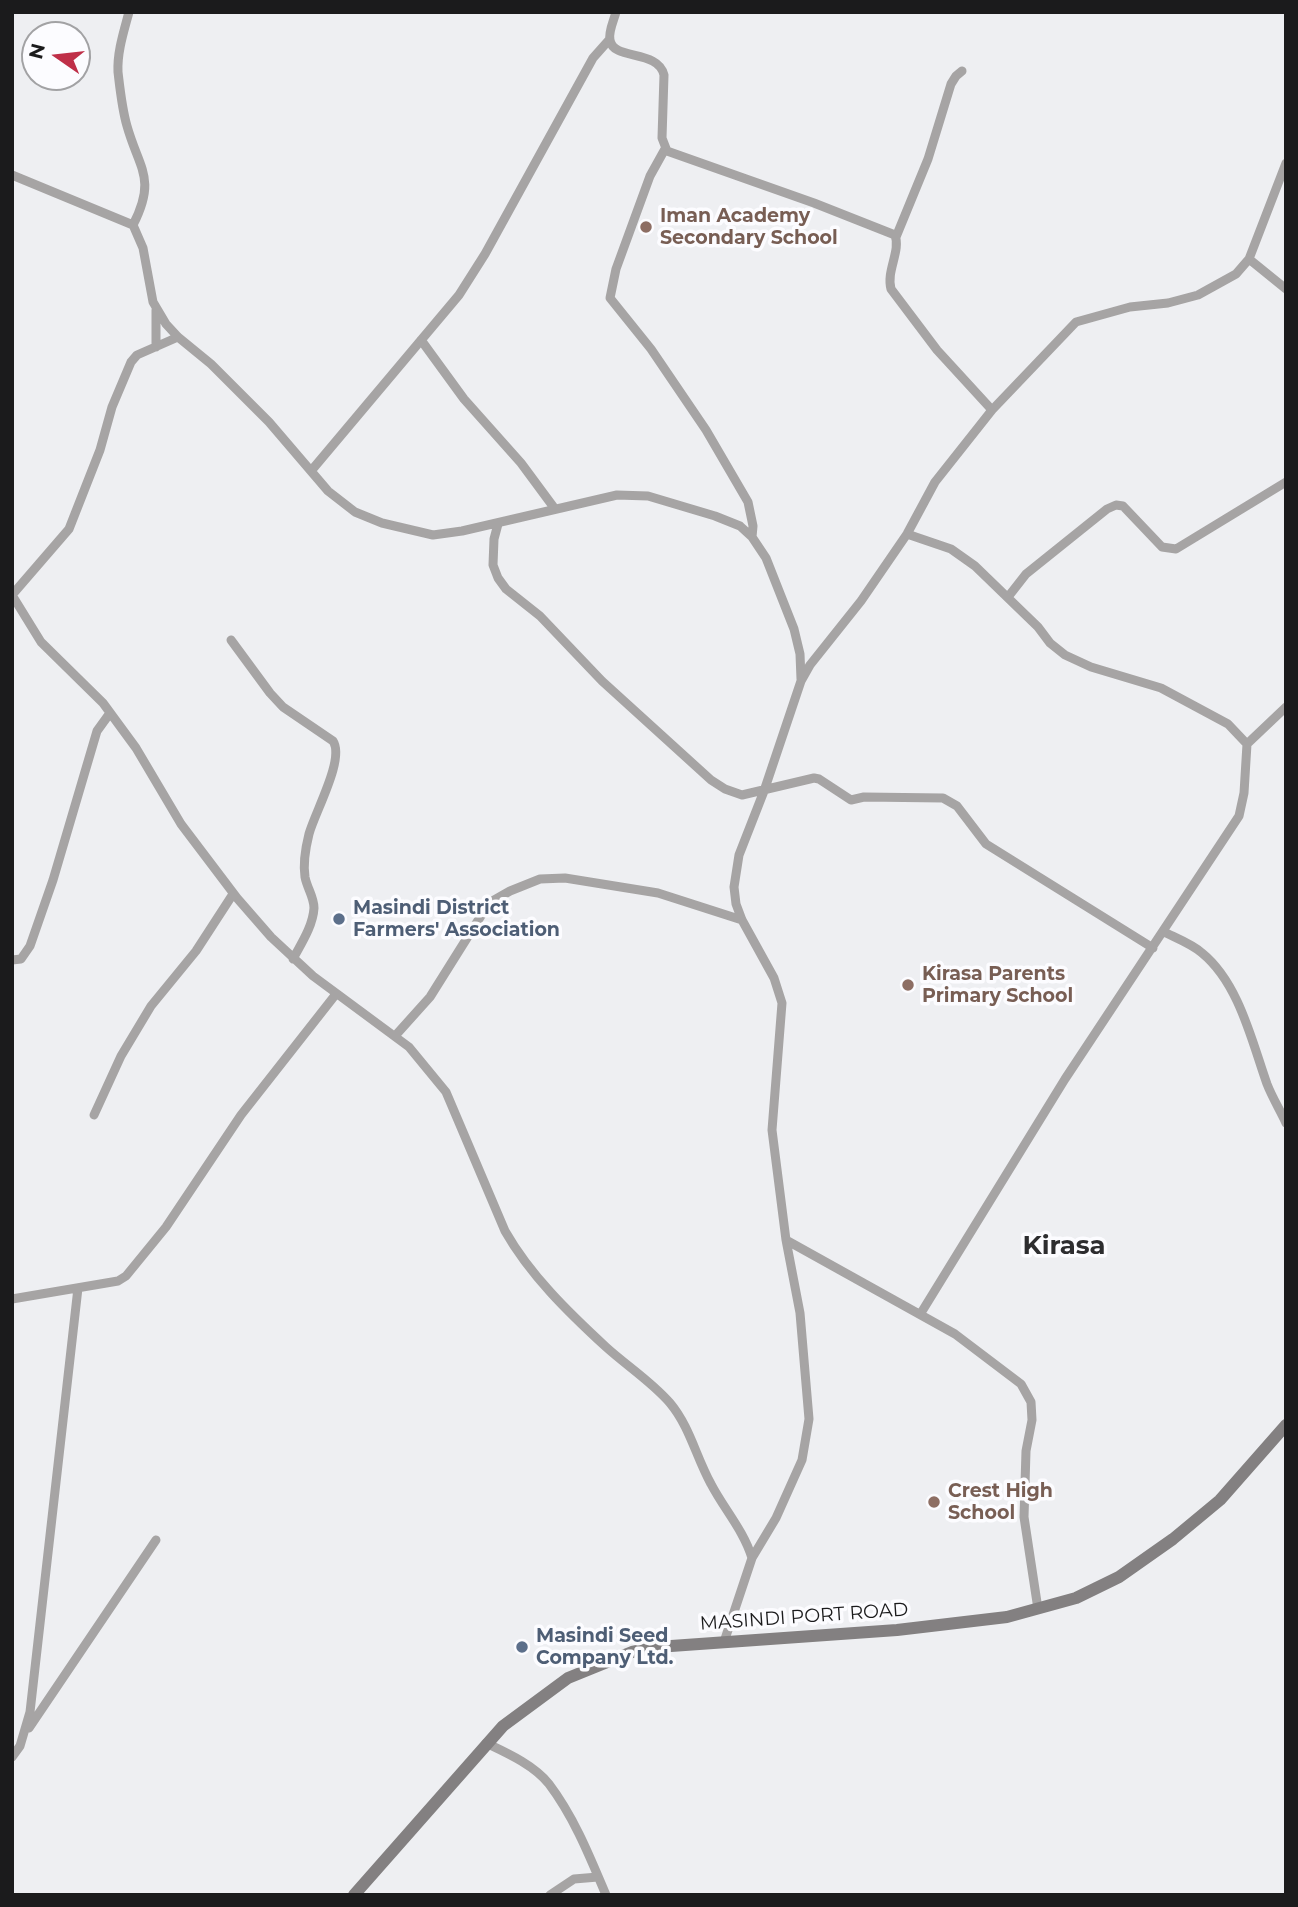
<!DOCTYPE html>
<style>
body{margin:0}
#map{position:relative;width:1298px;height:1907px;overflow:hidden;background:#eeeff2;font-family:Montserrat,sans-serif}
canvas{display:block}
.frame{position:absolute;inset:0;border:14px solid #1b1b1c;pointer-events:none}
.north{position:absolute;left:21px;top:21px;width:70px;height:70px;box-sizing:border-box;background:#fcfcff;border:2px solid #a2a2a4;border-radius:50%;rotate:284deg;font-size:19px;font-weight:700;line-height:28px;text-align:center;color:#1b1b1c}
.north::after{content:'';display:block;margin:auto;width:24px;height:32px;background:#bf2f48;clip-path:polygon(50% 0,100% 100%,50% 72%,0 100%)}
</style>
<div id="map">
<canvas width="1298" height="1907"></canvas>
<div class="frame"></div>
<div class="north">N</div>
</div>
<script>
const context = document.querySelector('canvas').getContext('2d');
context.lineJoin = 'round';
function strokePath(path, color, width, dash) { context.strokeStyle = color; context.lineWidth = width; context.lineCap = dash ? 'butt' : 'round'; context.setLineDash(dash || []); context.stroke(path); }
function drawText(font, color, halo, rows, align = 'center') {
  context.font = font + ' Montserrat,sans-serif'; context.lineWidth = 7; context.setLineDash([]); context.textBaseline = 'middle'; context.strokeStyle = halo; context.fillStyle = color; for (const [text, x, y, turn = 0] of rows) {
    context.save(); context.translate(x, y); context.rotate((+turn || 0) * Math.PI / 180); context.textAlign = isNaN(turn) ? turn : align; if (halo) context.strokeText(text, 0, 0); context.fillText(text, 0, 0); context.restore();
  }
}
strokePath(new Path2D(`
 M129 12C124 31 117 52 118 72 120 89 122 109 127 126 139 169 157 178 133 225
 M616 12C614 20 608 32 610 40 613 61 658 49 664 75L662 138 667 151 814 203 895 235C901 251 886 271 891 289L937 350 992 410
 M665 149 650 176 616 269 610 298 651 349 706 430 748 502 753 526 752 537
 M12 175 133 225 143 248 153 302 166 324 178 337 211 364 269 422 328 491 355 512 382 523 433 535 462 531 617 495 648 496 715 516 740 526 752 537 766 558 794 629 800 654 801 679
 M896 237 928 159 951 84 956 76 962 71
 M1249 259 1286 289
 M178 337 137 355 131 362 112 407 100 450 69 529 12 595 41 642 103 703 136 748 181 824 237 898 271 937 313 976 409 1047 446 1092 505 1231C530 1275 568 1312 606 1347 627 1366 652 1382 670 1403 690 1427 696 1457 711 1484 724 1509 744 1531 752 1558
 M421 340 464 399 521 463 555 509
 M156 347V310
 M311 471 459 295 485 254 593 58 609 40
 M498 524 494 539 493 565 498 578 506 589 540 616 602 681 711 780 725 789 742 795 814 778 819 779 851 800 864 797 943 798 957 806 986 844 1153 948
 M907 534 951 549 975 566 1038 627 1050 643 1065 655 1091 667 1161 688 1228 724 1247 744 1244 793 1239 816 1065 1079 921 1313
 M1008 597 1026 574 1107 509 1116 505 1123 506 1162 547 1176 549 1286 482
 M231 640 270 693 283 707 333 741C345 759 315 812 309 834 306 846 303 864 305 877 307 888 314 897 314 908 313 926 301 944 293 959
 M1247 744 1286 707
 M1164 932C1176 938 1192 944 1202 953 1239 983 1252 1042 1267 1084 1272 1097 1280 1110 1286 1123
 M12 960 21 959 30 946 53 880 97 731 110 713
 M395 1036 430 997 489 903 510 891 540 879 565 878 658 893 742 920
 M94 1115 121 1056 151 1006 196 951 233 894
 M786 1240 955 1334 1021 1384 1031 1402 1032 1420 1026 1451 1024 1517 1038 1609
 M12 1299 118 1281 126 1276 166 1227 241 1115 336 994
 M724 1642 752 1558 776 1518 802 1460 809 1419 800 1313 786 1240 772 1130 782 1003 774 978 742 920 736 904 734 887 739 855 764 791 801 681 810 665 861 601 907 534 935 482 992 410 1076 322 1130 307 1168 303 1198 295 1236 274 1249 259 1286 163
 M29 1728 156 1540
 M486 1743C507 1753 534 1765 549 1784 574 1817 590 1857 606 1895
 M12 1757 20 1746 30 1712 78 1288
 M550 1895 574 1879 598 1877`), '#a6a4a4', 9);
strokePath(new Path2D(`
 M354 1895 503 1726 568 1678 632 1652 657 1647 897 1630 1007 1617 1076 1598 1119 1577 1173 1539 1220 1500 1286 1425`), '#838081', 12);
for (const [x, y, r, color] of [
 [646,227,7,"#8d6e63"],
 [339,919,7,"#5c6f8a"],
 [908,985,7,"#8d6e63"],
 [934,1502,7,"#8d6e63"],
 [522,1647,7,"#5c6f8a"]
]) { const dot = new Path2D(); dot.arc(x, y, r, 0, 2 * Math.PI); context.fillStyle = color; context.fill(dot); strokePath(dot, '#fcfcff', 2.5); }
drawText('bold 19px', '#785e54', '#fcfcff', [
 ["Iman Academy",660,216],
 ["Secondary School",660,238],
 ["Kirasa Parents",922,974],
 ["Primary School",922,996],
 ["Crest High",948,1491],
 ["School",948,1513]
], 'left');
drawText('bold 19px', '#4e5e75', '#fcfcff', [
 ["Masindi District",353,908],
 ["Farmers' Association",353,930],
 ["Masindi Seed",536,1636],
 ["Company Ltd.",536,1658]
], 'left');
drawText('19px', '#1b1b1c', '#fcfcff', [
 ["MASINDI PORT ROAD",804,1617,-4]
]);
drawText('bold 26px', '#2d2d2f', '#fcfcff', [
 ["Kirasa",1064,1246]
]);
</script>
